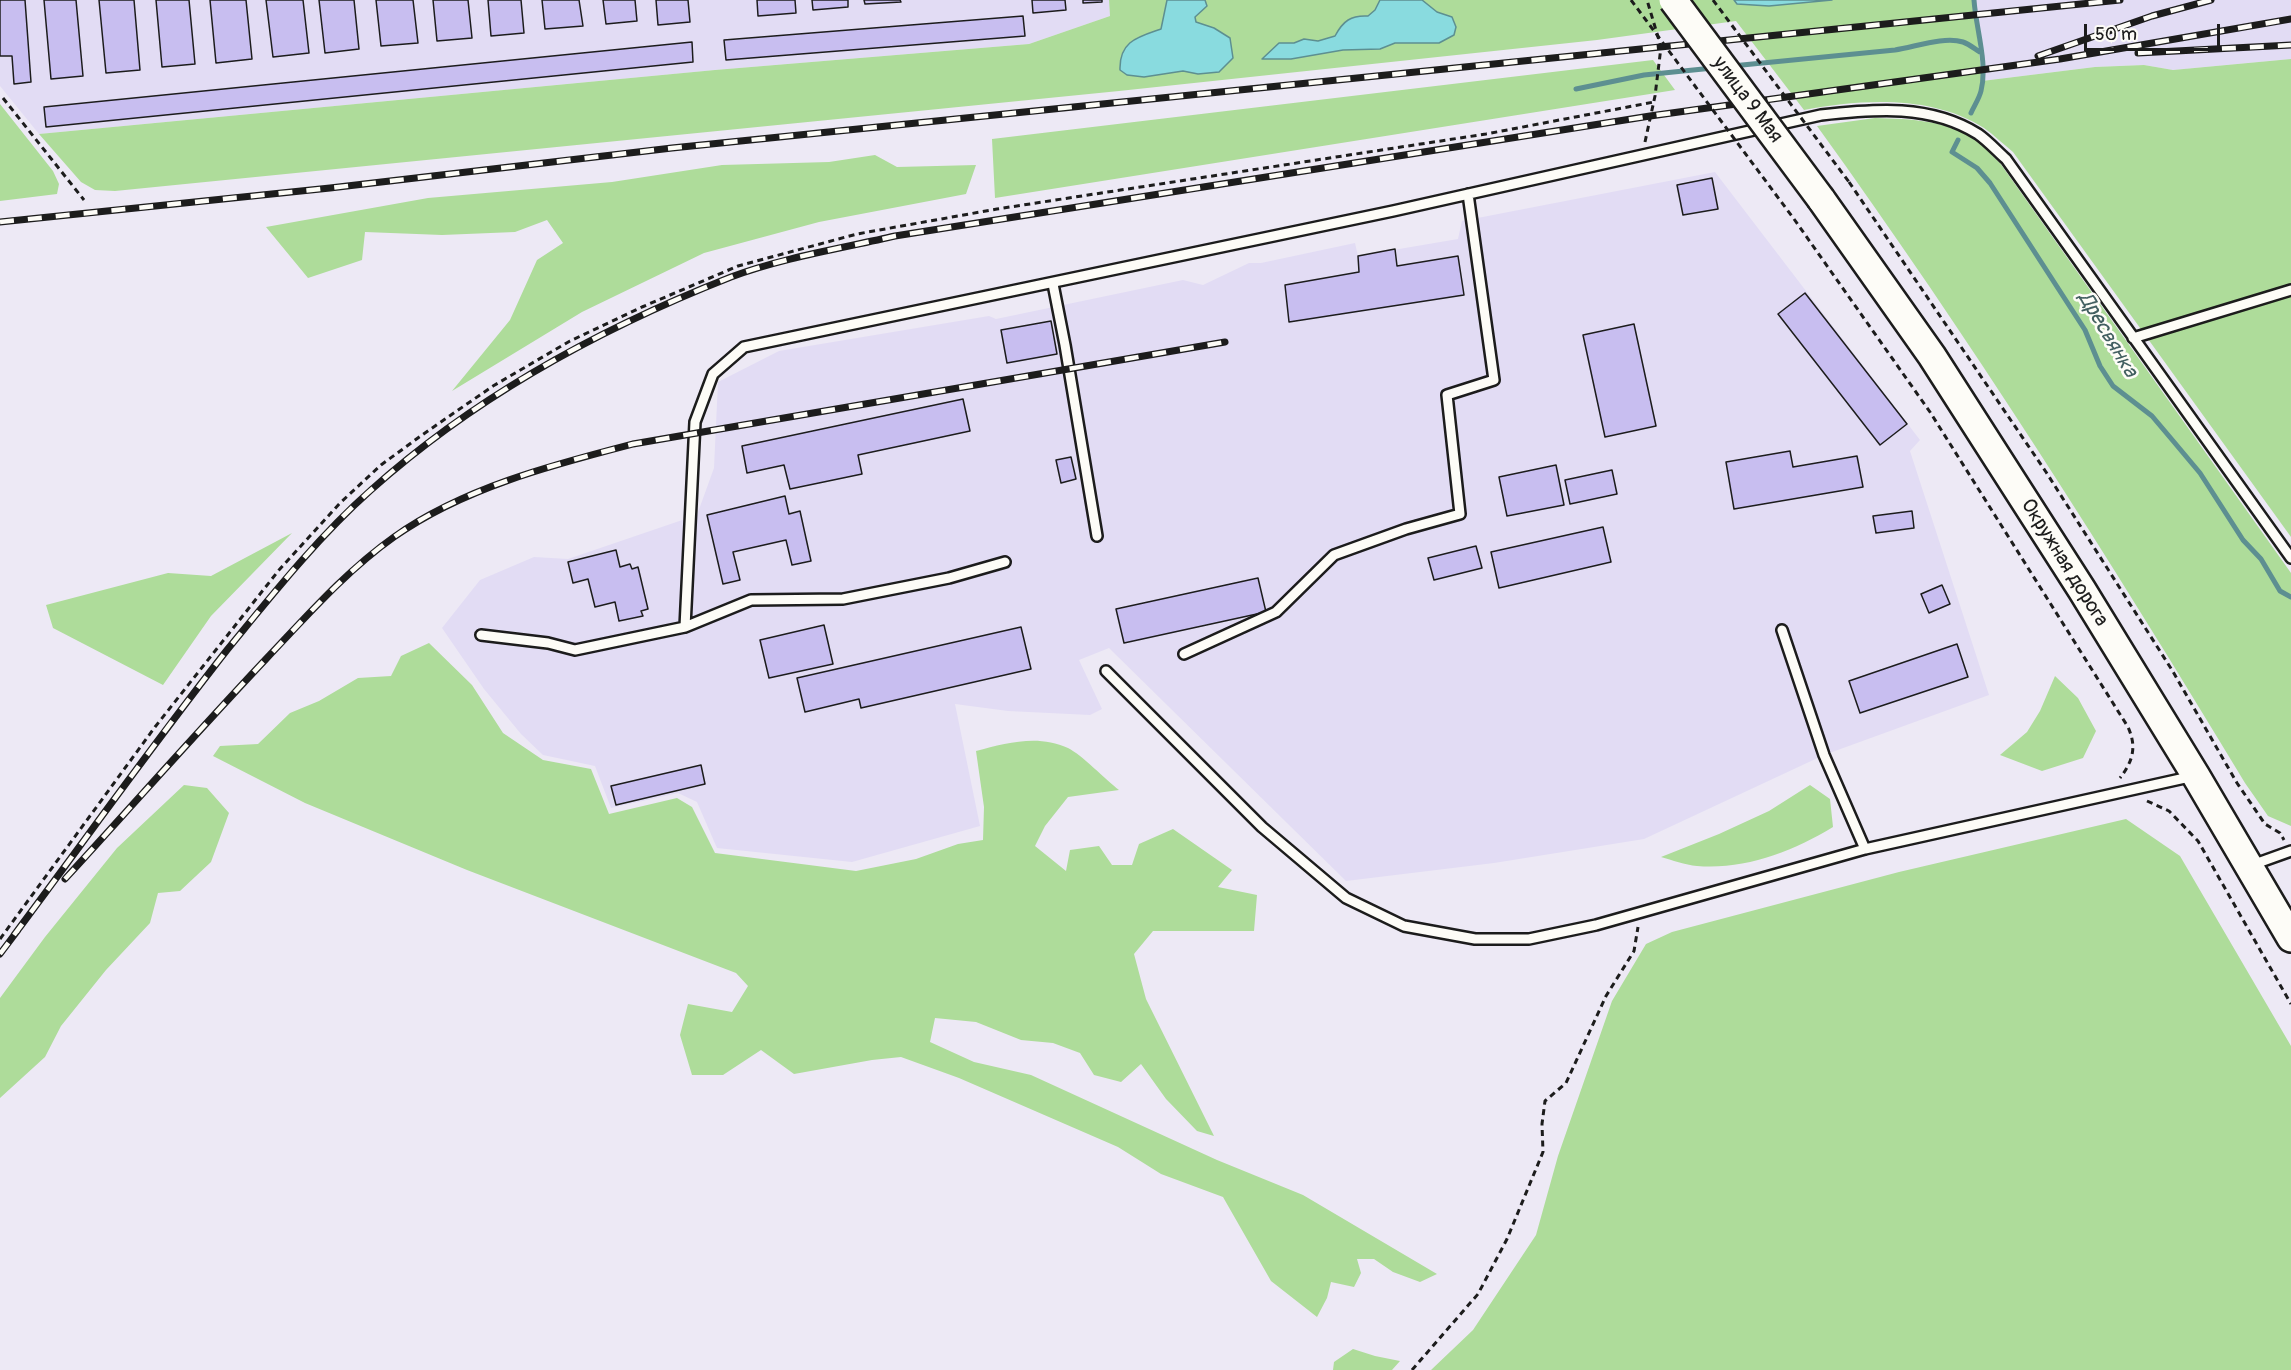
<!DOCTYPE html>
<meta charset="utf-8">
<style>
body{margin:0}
#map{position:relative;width:2291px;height:1370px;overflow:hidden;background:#ede9f5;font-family:Pangolin,sans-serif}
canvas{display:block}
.scale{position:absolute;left:2084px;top:24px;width:136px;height:27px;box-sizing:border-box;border:3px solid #1c1c1c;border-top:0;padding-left:8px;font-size:18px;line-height:21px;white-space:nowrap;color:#1c1c1c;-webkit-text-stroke:4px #fdfcf7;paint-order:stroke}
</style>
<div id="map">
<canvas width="2291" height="1370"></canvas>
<div class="scale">50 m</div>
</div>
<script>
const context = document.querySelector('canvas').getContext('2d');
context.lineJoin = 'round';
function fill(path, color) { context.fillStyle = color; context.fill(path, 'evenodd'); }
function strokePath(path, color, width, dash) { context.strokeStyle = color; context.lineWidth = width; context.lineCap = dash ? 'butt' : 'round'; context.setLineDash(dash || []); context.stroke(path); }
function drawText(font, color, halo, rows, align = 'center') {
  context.font = font + ' Pangolin,sans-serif'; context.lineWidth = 5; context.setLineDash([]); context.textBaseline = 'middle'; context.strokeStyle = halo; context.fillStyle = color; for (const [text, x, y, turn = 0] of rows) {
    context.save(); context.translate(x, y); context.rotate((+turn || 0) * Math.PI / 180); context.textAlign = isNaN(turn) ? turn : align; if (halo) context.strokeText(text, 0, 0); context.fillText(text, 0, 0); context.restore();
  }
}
fill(new Path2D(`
 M0 0H1109L1110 16 1029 44 715 70 39 134 0 86Z
 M1974 0H2291V59L2173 70 2144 65 2095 67 1982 81V59Z
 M1715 172 1920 440 1910 451 1989 695 1824 755 1644 839 1494 863 1346 881 1109 648 1079 660 1102 709 1090 715 1008 711 955 704 980 826 852 862 717 848 697 802 678 793 611 808 595 766 543 755 521 734 484 689 442 628 480 580 534 557 568 559 697 515 714 468 718 382 779 351 989 316 996 319 1183 280 1203 285 1249 263H1261L1355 243 1358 256 1458 239 1462 221Z`), '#e2dcf4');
fill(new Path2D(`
 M1109 0H1974L1982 81 2095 67 2144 65 2173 70 2291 59V537L2013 152C2003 144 1994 135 1984 128 1932 95 1862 99 1804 110L1736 21 1597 40 1119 91 115 191 95 190 81 182 39 134 715 70 1029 44 1110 16Z
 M1653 60 1675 90 995 198 992 139Z
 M0 104 53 171 59 184 57 194 0 201Z
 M1875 118C1911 119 1950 120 1979 143 1987 149 1993 157 2000 163L2291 573V826L2268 816 2245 783C2110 559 1970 338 1817 126Z
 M875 155 897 167 976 165 966 194 819 222 704 253 582 312 452 391 510 320 537 260 563 243 547 220 515 232 442 235 365 232 362 260 308 278 266 227 428 198 612 182 722 165 829 162Z
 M292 533 211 616 163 685 53 628 46 605 168 573 211 576Z
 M429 643 472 685 503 733 543 760 591 769 609 814 677 798 692 807 715 853 856 871 916 859 958 844 983 840 984 807 976 751C1006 743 1038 734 1068 748 1082 755 1106 780 1119 790L1068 797 1045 826 1035 846 1066 871 1070 850 1099 846 1112 865H1132L1139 844 1173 829 1232 870 1218 887 1257 895 1254 931H1153L1134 954 1146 999 1214 1136 1197 1131 1166 1099 1141 1064 1121 1082 1094 1075 1080 1053 1053 1043 1021 1040 976 1022 935 1018 930 1042 974 1062 1031 1075 1217 1160 1303 1195 1437 1274 1420 1282 1393 1272 1374 1259H1357L1361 1273 1354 1287 1331 1282 1327 1298 1317 1317 1271 1281 1223 1197 1161 1174 1118 1147 959 1078 901 1057 872 1060 794 1074 761 1050 723 1075H692L680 1035 688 1004 732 1012 748 986 736 973 467 870 305 803 213 756 220 746 258 744 290 713 319 701 358 678 391 676 401 656Z
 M2055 676 2078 698 2096 731 2083 758 2042 771 2000 755 2027 732 2040 711Z
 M184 785 207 788 229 813 211 862 180 891 158 893 150 923 106 970 61 1026 45 1057 0 1098V998L45 937 117 848Z
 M1810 785 1830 799 1833 827C1792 852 1744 870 1697 866 1685 865 1672 860 1661 857L1719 834 1769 811Z
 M2126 819 2180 856 2291 1046V1370H1431L1473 1330 1536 1235 1558 1156 1612 1001 1646 944 1672 932 1899 872Z
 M1353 1349 1375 1356 1400 1361 1392 1370H1333L1334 1362Z`), '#aedc9a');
const water = new Path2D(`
 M1167 0H1205L1207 6 1195 17 1196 22 1214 28 1230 38 1233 58 1219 72 1198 74 1183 71 1144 77 1127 75 1120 70C1119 41 1138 37 1161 29Z
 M1380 0H1422L1437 12 1452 17 1456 27 1454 35 1439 43H1395L1380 49 1343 50 1291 59H1262L1279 43H1294L1304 39 1318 41 1335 36C1343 21 1351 15 1368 16L1375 10Z
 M1734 0H1832L1769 6 1737 4Z`);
fill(water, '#89dbdf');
strokePath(water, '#5d8f91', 1.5);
strokePath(new Path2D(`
 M1732 66 1895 50C1915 47 1944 36 1963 42 1969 44 1975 49 1980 52
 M1576 89 1644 75 1713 68
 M1971 113C1974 106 1979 99 1981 91 1988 63 1976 29 1974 0
 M1958 140 1952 152 1977 168 1990 183 2085 330 2100 366 2113 386 2152 416 2174 442 2200 473 2243 540 2261 559 2280 591 2291 597`), '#5d8f91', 5);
const building = new Path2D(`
 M0 0H25L31 82 14 84 12 56H0Z
 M44 0H76L83 76 51 79Z
 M99 0H134L140 70 106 73Z
 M156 0H189L195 64 162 67Z
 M210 0H246L252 59 216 63Z
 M266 0H303L309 53 273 57Z
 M319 0H354L359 49 325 53Z
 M376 0H413L418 43 381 46Z
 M433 0H468L472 38 437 41Z
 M488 0H521L524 33 491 36Z
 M542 0H579L583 26 545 29Z
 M603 0H635L637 21 606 24Z
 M656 0H688L690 22 658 25Z
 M757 0H795L796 13 758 16Z
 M812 0H848V7L813 10Z
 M864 0H900L901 2 865 4Z
 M1032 0H1065L1066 10 1033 13Z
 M1083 0H1102V2L1083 3Z
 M1023 16 1025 36 726 60 724 40Z
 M692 42 693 62 46 127 44 107Z
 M1712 178 1718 209 1683 215 1677 185Z
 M1395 249 1397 266 1458 256 1464 295 1289 322 1285 285 1359 272 1358 256Z
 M1805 293 1907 424 1880 445 1778 314Z
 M1051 321 1057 354 1007 363 1001 330Z
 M1634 324 1656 426 1605 437 1583 335Z
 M963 399 970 431 858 455 862 474 790 489 784 465 747 473 742 446Z
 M1790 451 1793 467 1857 456 1863 487 1734 509 1726 462Z
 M1071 457 1076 479 1061 483 1056 460Z
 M1556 465 1564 505 1507 516 1499 477Z
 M1612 470 1617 494 1570 504 1565 480Z
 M785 496 789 514 800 511 811 561 792 565 786 540 733 552 740 580 723 584 707 515Z
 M1912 511 1914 528 1876 533 1873 516Z
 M1603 527 1611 562 1499 588 1491 552Z
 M1476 546 1482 568 1434 580 1428 558Z
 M616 550 620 567 630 564 632 569 638 567 648 609 641 611 643 616 619 621 615 602 595 607 588 579 573 583 568 562Z
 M1258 578 1266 612 1124 643 1116 609Z
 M1942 585 1950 604 1929 613 1921 594Z
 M824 625 833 664 769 678 760 640Z
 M1021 627 1031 669 861 708 859 699 805 712 797 678Z
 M1957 644 1968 677 1860 713 1849 681Z
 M701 765 705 784 616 805 611 786Z`);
fill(building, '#c8bef0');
strokePath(building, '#1c1c1c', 1.5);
const lane = new Path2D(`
 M1053 284 1065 345 1097 536
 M2133 338 2291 290
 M685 627 751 600 843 599 949 578 1005 562
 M1782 630 1824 755 1865 849
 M481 635 548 643 575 650 685 627 695 422 713 374 744 347 1393 211 1821 115C1875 109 1930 104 1978 134 1988 141 1997 151 2006 159L2291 558
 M1184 654 1276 612 1334 555 1406 529 1460 514 1447 395 1494 380 1468 194
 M1106 671 1262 827 1346 898 1404 926 1475 939H1529L1596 925 1865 849 2194 776
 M2252 865 2291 851`);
const secondary = new Path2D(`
 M1821 199 1932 356 2082 590 2196 776 2291 938`);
strokePath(lane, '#1c1c1c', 14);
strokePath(secondary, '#1c1c1c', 32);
strokePath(new Path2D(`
 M3 98 84 200
 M1645 142 1655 96 1661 47 1647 0
 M1849 182 2046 472 2172 670 2237 783 2265 824 2280 833 2284 840
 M1794 219 1930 412 2128 727C2137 747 2133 761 2120 778
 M2147 801 2169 811 2198 841 2291 1004
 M0 939 155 727 279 570 340 503 381 465 422 435 493 386 570 341 642 307 738 266 857 234 997 209 1486 134 1654 102
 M1412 1370 1478 1294 1507 1239 1543 1152 1542 1124 1545 1101 1566 1083 1606 996 1634 951 1638 927`), '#1c1c1c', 3, [6, 4.5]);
strokePath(lane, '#fdfcf7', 9);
strokePath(secondary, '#fdfcf7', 27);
const rail = new Path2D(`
 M2138 53 2291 45
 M2038 56 2152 16 2211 0
 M0 222 330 188 672 148 2120 0
 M65 879C132 806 198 731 266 659 306 617 346 571 394 537 463 488 552 465 633 444L1225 342
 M14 935C85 840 154 743 227 650 272 595 318 537 371 490 476 396 601 328 731 277 781 258 843 248 895 236L1650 116 2060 59 2291 19
 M0 954 18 930`);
strokePath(rail, '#1c1c1c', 7);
strokePath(rail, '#fdfcf7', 4.5, [14]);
const secondaryBridge = new Path2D(`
 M1673 0 1821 199`);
strokePath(secondaryBridge, '#1c1c1c', 32, []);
strokePath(new Path2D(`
 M1631 0 1794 219
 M1713 0 1849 182`), '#1c1c1c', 3, [6, 4.5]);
strokePath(secondaryBridge, '#fdfcf7', 27);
drawText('20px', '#1c1c1c', '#fdfcf7', [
 ["улица 9 Мая",1747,100,53],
 ["Окружная дорога",2064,563,58]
]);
drawText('italic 21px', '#425f60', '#fdfcf7', [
 ["Дресвянка",2107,335,59]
]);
</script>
